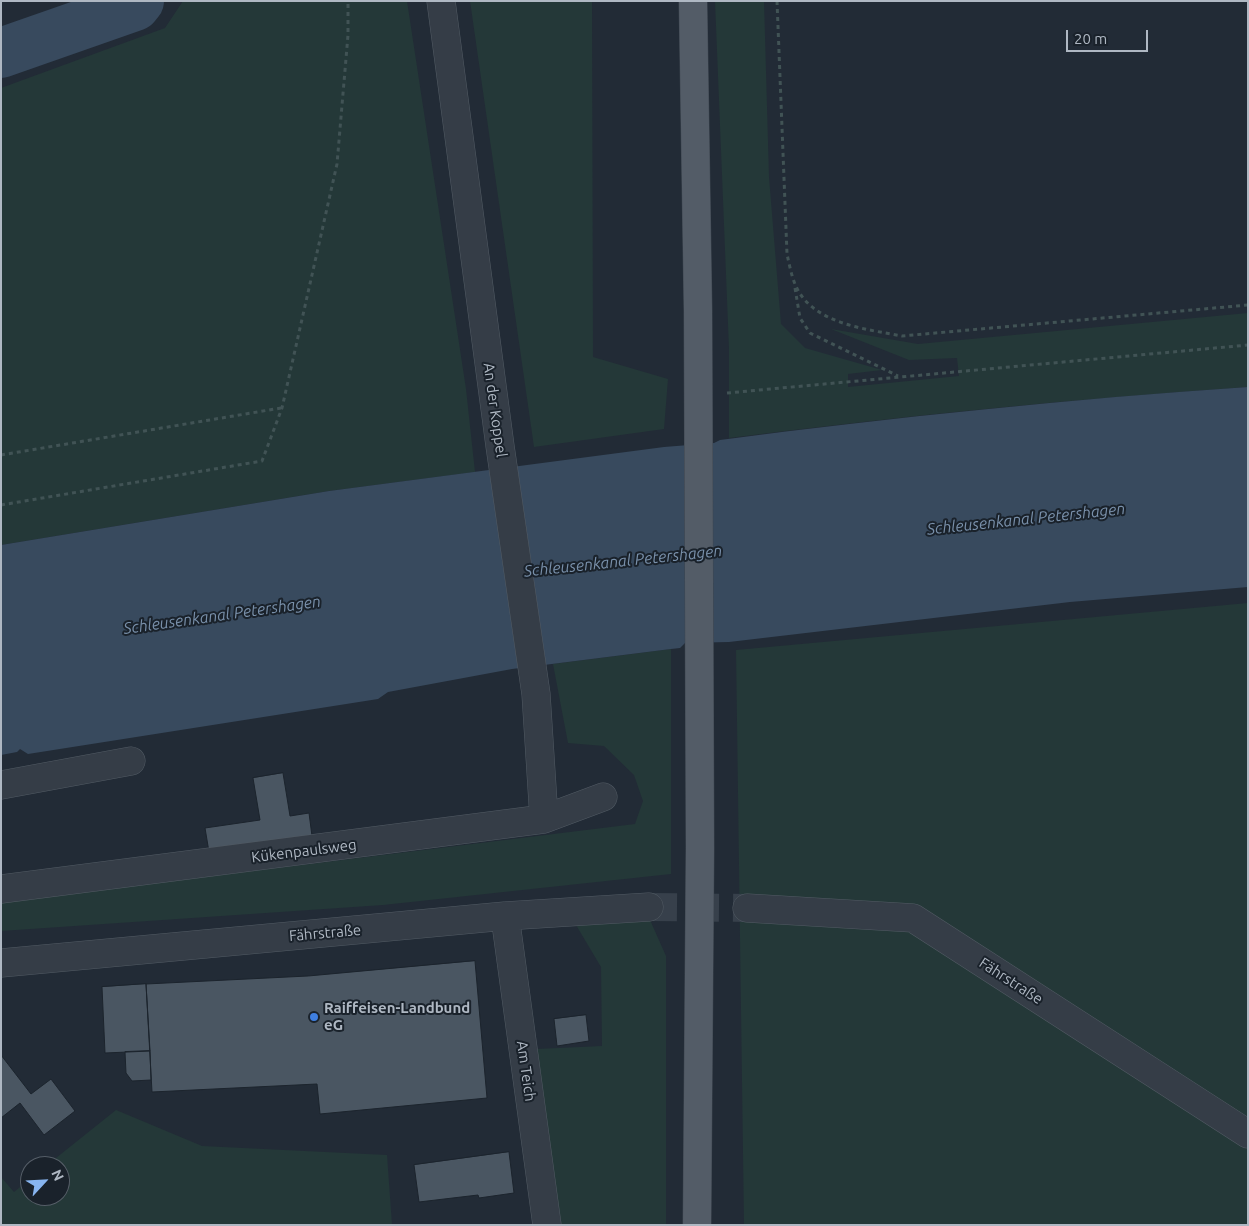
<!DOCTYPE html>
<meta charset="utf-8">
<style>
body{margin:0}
#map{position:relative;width:1249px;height:1226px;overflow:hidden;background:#222b36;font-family:Ubuntu,sans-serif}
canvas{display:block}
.frame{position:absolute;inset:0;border:2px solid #afb8c3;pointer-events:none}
.north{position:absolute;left:20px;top:1156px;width:50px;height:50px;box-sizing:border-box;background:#1a222b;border:1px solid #565e68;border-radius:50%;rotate:65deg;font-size:14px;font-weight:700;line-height:20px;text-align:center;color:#afb8c3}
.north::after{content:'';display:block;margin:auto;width:18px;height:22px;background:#88b5f0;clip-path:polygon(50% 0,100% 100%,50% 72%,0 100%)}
.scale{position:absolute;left:1066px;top:30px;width:82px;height:22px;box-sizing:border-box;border:2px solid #afb8c3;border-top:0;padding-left:6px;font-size:15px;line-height:18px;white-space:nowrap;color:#afb8c3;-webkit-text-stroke:4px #1a222b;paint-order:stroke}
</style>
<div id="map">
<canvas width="1249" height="1226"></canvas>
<div class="frame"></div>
<div class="north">N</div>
<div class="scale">20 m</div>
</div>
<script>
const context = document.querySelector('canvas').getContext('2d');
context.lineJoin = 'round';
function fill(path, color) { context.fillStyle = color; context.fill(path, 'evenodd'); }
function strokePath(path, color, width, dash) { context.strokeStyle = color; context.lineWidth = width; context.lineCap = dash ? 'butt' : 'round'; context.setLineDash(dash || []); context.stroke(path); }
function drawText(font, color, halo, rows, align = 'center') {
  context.font = font + ' Ubuntu,sans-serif'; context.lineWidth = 4; context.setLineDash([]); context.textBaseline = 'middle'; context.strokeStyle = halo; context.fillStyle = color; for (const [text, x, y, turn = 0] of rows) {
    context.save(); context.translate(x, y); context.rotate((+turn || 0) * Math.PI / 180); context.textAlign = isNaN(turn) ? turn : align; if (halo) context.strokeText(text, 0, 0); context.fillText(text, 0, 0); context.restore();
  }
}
fill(new Path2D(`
 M183 1H407L466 389 475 472 329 491 1 545V88L165 28Z
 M470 1H592L593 357 668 379 664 429 534 447Z
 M715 1H764L769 177 781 324 805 348 882 370 848 374V387L959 376 957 358 909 360 831 329 918 344 1248 313V387C1074 399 902 416 729 438V349Z
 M1248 603V1225H744L736 650Z
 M671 649V874L383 905 1 931V902L635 824 643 801 634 775 604 746 568 743 553 664Z
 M650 920 666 956V1225H561L537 1049 602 1046 601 967 576 925Z
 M116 1110 202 1146 387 1155 392 1225H1V1177L14 1192 30 1179V1196H60V1166H46Z`), '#243838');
fill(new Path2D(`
 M1248 387V587L1070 602 729 642 685 643 680 648 671 649 512 669 388 692 378 699 28 754 20 749 17 752 1 755V545L329 491 664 447 714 443 720 440C895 417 1071 399 1248 387Z`), '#384a5e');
strokePath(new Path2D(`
 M1 53 135 6 139 1`), '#384a5e', 50);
const building = new Path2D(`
 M283 773 290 816 309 813 312 836 209 852 205 828 260 820 253 778Z
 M475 961 487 1098 320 1114 317 1084 152 1092 146 984 308 976Z
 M146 984 150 1051 105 1053 102 987Z
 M586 1015 589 1041 557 1046 554 1019Z
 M150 1051 151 1080 132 1081 126 1073 125 1052Z
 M1 1055 31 1094 51 1079 75 1111 44 1135 20 1103 1 1118Z
 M509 1152 514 1193 479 1198 478 1195 419 1202 414 1165Z`);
fill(building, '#4a5662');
strokePath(building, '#1c242d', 1);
strokePath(new Path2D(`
 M649 907 747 908`), '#37404b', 28, [28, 14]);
const minor = new Path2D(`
 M441 1 500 446 536 694 544 819
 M1 785 131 761
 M1 889 544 819 603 797
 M747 908 913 918 1248 1134
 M505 916 547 1225
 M1 963 505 916 649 907`);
const major = new Path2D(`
 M693 1 698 311 700 848 697 1225`);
strokePath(minor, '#525b64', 29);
strokePath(major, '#3e4650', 29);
strokePath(new Path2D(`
 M777 1 787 254C789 263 791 274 795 284 811 324 866 329 902 336L1248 305
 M795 288 800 318 810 333 898 376
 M727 393 1248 345
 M1 455 281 408
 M1 505 262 461 282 408 337 164 348 35V1`), '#415355', 3, [4, 4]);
strokePath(minor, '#353d47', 28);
strokePath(major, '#535c67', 28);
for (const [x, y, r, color] of [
 [314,1017,5,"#3f7fe0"]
]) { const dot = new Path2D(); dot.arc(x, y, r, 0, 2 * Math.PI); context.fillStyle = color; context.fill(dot); strokePath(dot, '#1a222b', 2); }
drawText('15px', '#afb8c3', '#1a222b', [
 ["An der Koppel",495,410,82],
 ["Kükenpaulsweg",304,851,-7],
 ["Fährstraße",325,933,-5],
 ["Fährstraße",1011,981,33],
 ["Am Teich",526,1071,82]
]);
drawText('bold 15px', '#afb8c3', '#1a222b', [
 ["Raiffeisen-Landbund",324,1008],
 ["eG",324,1025]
], 'left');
drawText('italic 16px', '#7990aa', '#1a222b', [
 ["Schleusenkanal Petershagen",1026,519,-6],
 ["Schleusenkanal Petershagen",623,561,-6],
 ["Schleusenkanal Petershagen",222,615,-8]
]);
</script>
